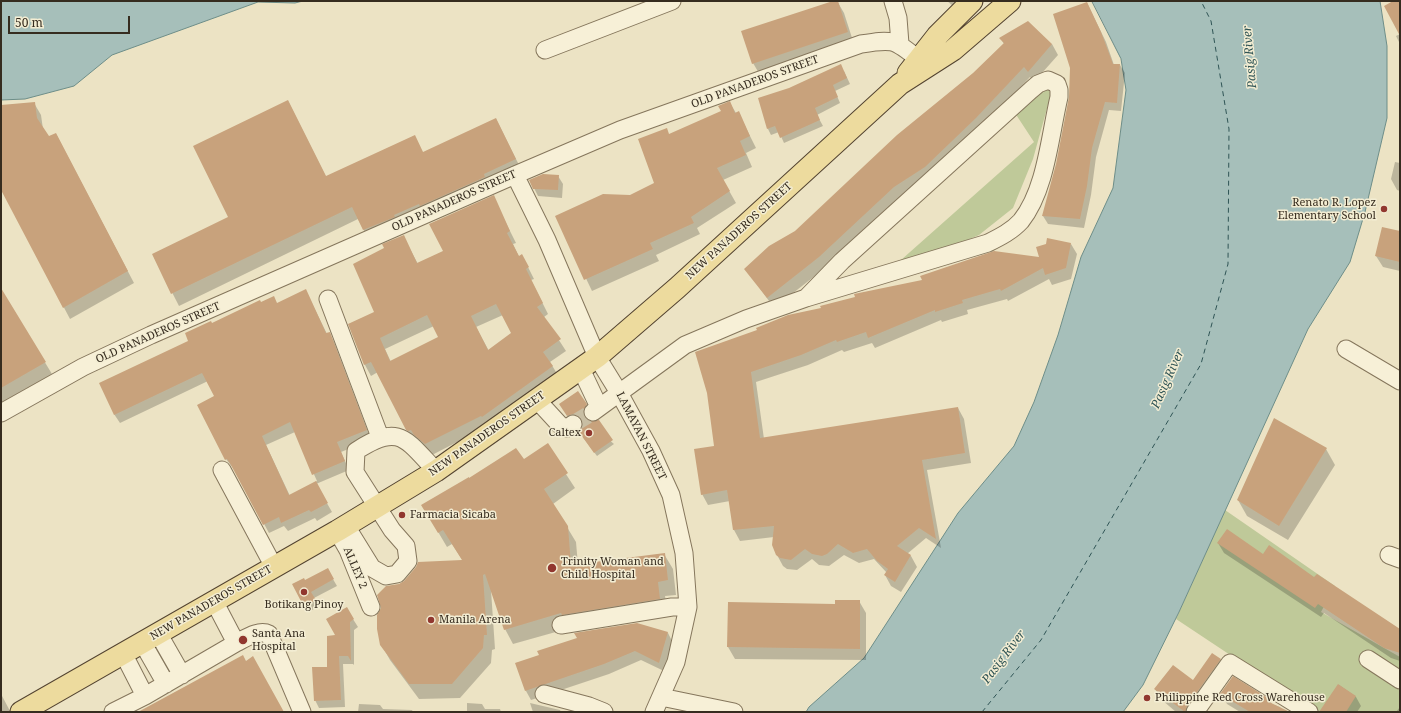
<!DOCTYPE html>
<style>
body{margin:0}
#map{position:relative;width:1401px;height:713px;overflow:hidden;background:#ece3c4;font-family:"Noto Serif",serif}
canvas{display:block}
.frame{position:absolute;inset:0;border:2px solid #362c1f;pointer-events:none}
.scale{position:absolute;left:8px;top:16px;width:122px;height:18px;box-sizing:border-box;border:2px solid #362c1f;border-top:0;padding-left:5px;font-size:12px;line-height:14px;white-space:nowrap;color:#362c1f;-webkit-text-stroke:3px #f3edd3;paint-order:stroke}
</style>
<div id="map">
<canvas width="1401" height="713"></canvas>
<div class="frame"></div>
<div class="scale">50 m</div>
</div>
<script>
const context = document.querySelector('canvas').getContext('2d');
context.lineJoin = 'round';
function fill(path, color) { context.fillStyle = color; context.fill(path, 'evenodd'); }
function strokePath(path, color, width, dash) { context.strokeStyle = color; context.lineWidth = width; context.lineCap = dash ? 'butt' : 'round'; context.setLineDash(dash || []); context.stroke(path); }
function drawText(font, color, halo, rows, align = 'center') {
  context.font = font + ' "Noto Serif",serif'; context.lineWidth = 3; context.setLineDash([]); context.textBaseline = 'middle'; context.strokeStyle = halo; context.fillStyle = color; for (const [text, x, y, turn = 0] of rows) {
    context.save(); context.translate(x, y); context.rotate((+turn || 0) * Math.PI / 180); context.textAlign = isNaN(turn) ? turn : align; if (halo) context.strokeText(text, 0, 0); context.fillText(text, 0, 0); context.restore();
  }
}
fill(new Path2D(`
 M1054 83 1033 159 1013 208 979 235 912 264 901 260 1034 142 1011 107Z
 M1225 510 1335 586 1321 612 1400 657V712H1316L1176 619Z`), '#bfc999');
const water = new Path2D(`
 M1 1H303L295 3 258 2 112 55 74 86 25 99 1 100Z
 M1092 1H1380L1387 46V118L1365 212 1350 262 1308 329 1179 612 1143 685 1123 712H806L809 707 864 658 958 513 1014 446 1034 402 1058 335 1081 257 1113 188 1126 90 1121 59Z`);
fill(water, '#a6bfba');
strokePath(water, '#6d8d88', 1);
fill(new Path2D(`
 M837 1 844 13 854 44 760 75 753 63Z
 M947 1H958L953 6Z
 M1392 1H1400V44L1396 36 1400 34Z
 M1087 3 1106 42 1114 65H1120L1125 73 1121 111 1109 110 1096 157 1091 195 1084 228 1048 224 1043 216 1057 164Z
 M1001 39 1052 44 1058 55 1034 82 1030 77 982 129 825 268 774 308 746 269 796 232 974 74 1004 44Z
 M844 71 850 84 835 91 840 103 817 115 823 126 784 143 779 132 771 135 768 129 760 99Z
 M288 101 326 177 414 136 423 153 496 119 522 171 370 242 358 219 179 306 153 255 230 218Z
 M34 103 41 115 43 129 48 137 56 134 134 283 70 319 1 188V106Z
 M730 103 736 113 738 112 756 148 746 153 752 167 723 180 736 203 697 228 700 234 656 255 659 261 592 291 556 216 630 196 656 184 670 135 722 112Z
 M1395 162 1400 163V191L1397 190 1391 179Z
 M558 176 563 184 562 198 538 196 534 188Z
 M493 197 516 243 513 244 519 257 528 267 534 279 531 280 548 314 544 317 566 351 550 362 559 377 488 426 432 455 418 440 413 441 378 372 371 376 365 365 349 324 376 312 386 249 403 236 418 264 444 251ZM503 315 512 334 489 351 476 327ZM434 326 440 338 391 362 385 349Z
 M1400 232V271L1383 267 1376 256Z
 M1071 244 1077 254 1071 279 1052 285 1049 279 1008 301 1007 299 967 310 968 314 942 322 941 320 875 348 872 343 844 352 842 350 808 365 756 382 764 439 958 408 964 419 971 463 927 470 941 548 926 538 907 554 911 556 917 567 901 592 891 586 885 575 887 573 874 559 859 563 844 555 829 566 819 565 812 559 797 570 787 569 783 566 777 555 774 537 740 541 734 530 730 501 708 505 702 494 716 446 708 393 696 352 1041 258Z
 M1 290 52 374 1 404Z
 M306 291 327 334 329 333 334 342 371 440 341 452 349 470 316 484 332 512 317 521 315 518 288 531 284 526 269 533 236 472 226 459 215 396 208 381 120 423 114 414 190 341 211 324 260 303 277 304ZM295 432 317 481 290 496 266 445Z
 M578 393 588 409 585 419 614 444 597 456 582 436 583 421 575 417 570 419 563 408Z
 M547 445 575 488 553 504 576 542 578 565 664 554 673 569 676 595 665 596 668 613 570 628 513 644 505 629 491 590 495 649 492 650 491 663 460 698 419 699 390 660 381 644 399 585 463 561 452 544 447 547 431 520 469 480 523 461Z
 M1326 449 1335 465 1288 540 1247 516 1238 500Z
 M1218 543 1263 555 1315 578 1400 631V661L1391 658 1324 613 1321 617 1224 553Z
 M327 569 337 586 314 598 318 607 308 612 293 585 305 582Z
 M859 601 866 613V660L735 659 728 647 729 603 836 605Z
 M346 608 358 627 354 630V665L353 664H343L345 707 319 708 315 700 328 668Z
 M668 633 673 643 664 671 641 660 609 674 531 700 526 691 516 663Z
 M1220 659 1227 671 1198 712H1176L1162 700 1155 689 1193 682Z
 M1233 678 1270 701 1272 704 1280 707 1283 712H1240L1227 704 1221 694Z
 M1339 685 1356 697 1361 706 1357 712H1321Z
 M1 694 10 711 8 712H1Z
 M467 703 482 704 485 709H500L501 712H467Z
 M530 703 560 710 561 712H533Z
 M359 704 380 705 383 709 412 710 413 712H358Z
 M1400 707V712H1396Z`), '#0003');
strokePath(new Path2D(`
 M982 712 1041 640 1201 364 1228 264 1229 129 1211 21 1201 1`), '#2f5455', 1, [5, 4]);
fill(new Path2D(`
 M833 1H838L848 32 752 64 741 31Z
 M1393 1H1400V36L1384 6Z
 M1087 2 1101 32 1113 64H1120L1117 103 1105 102 1092 148 1087 186 1080 219 1042 216 1056 164 1069 97 1070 68 1053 14Z
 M1028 21 1052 44 1028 72 1024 67 976 118 925 167 894 187 819 257 767 298 744 269 769 246 795 231 897 135 973 73 1004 43 999 38Z
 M841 64 847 78 833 85 838 97 815 108 820 120 780 138 775 126 767 129 758 98 789 88Z
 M288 100 326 176 415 135 423 152 496 118 516 159 484 174 485 177 420 206 419 204 394 215 395 217 363 230 352 207 171 294 152 254 228 217 193 146Z
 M730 101 735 113 739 111 750 136 740 141 746 155 717 168 730 191 691 217 694 223 650 243 653 249 584 280 555 216 603 194 630 195 654 183 638 139 667 128 669 134 721 111 718 106Z
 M35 102 37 118 49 136 56 133 128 271 63 308 1 190V105Z
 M543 174 559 175 558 190 533 189 529 180Z
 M494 195 510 231 507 233 519 256 522 254 529 267 526 269 543 303 537 307 561 339 543 352 553 366 482 417 481 416 425 444 414 435 411 430 408 431 406 430 371 362 364 365 348 324 374 312 353 264 384 248 382 244 404 235 417 263 443 251 429 224ZM496 304 511 333 488 350 471 316ZM427 315 438 337 390 361 380 338Z
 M1382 227 1400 231V262L1375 256Z
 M1047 238 1071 243 1066 268 1045 275 1043 268 1001 291 1000 289 962 300 963 303 935 312V310L868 338 866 332 837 342 836 340 801 355 751 372 760 438 958 407 965 453 922 460 936 539 919 528 897 546 911 555 895 582 884 575 888 569 877 561 867 549 853 553 838 544 827 554 822 556 812 554 805 549 791 560 780 558 776 555 772 545 774 526 733 530 727 490 701 495 694 449 714 446 707 393 695 352 757 330 756 328 788 315 821 308 820 306 855 297 854 294 922 280 920 276 994 251 1039 257 1036 247 1046 244Z
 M1 288 46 362 1 388Z
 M306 289 326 333 330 332 367 430 337 442 345 461 312 475 290 422 262 436 289 495 316 481 328 503 311 512 309 510 281 523 279 517 263 525 231 465 227 459 225 460 197 405 214 396 202 373 114 415 99 383 188 341 185 333 211 321 212 323 260 300 261 302 274 296 277 303Z
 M578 391 587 404 583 413 585 418 589 421 599 420 613 440 594 453 579 432 583 424 581 418 573 414 567 416 559 404Z
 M1274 418 1327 448 1279 526 1237 500Z
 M548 443 568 473 544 489 568 526 571 565 665 553 668 580 658 582 660 599 562 615 561 613 504 630 485 574 483 575 487 635H484L483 648 452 684H409L380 645 377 629V615L381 608 377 595 386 586 399 584 404 581 416 567 418 562 462 560 443 530 438 533 421 505 469 477V478L516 448 524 459Z
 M1227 529 1263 554 1269 545 1314 577 1317 574 1400 629V653L1384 648 1318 604 1315 608 1217 543Z
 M328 568 334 579 311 592 316 600 304 607 292 584 304 578 305 580Z
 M835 600H860V649L727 647 728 602 835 604Z
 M347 607 354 619 350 622 351 661 348 656H339L341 700 314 701 312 667H327V636L335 635 326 619Z
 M637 623 668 632 659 663 635 651 604 664 525 691 515 663 539 655 537 651 577 638 574 633Z
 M1212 653 1221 659 1187 706 1185 712 1154 689 1173 665 1193 680Z
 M243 655 246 661 253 656 284 712H138Z
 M1233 676 1271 700 1269 702 1290 712H1250L1220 694Z
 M1338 684 1356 696 1346 712H1319Z`), '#c8a27c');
strokePath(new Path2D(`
 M573 424 593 412`), '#c8bea3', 17, [17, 8]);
const minor = new Path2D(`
 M893 1 898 18 900 44
 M545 50 672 1
 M515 175 547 240 597 357 618 391 651 451 671 495 684 553 688 607 676 662 654 712
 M328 299 380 437
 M1346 349 1400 381
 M581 369 599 407
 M537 400 560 425 567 428 573 424
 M593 412 685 345 746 319 806 298 988 243C1000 237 1012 231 1021 221 1046 190 1050 135 1059 97V90L1057 84 1048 80 1038 84 1031 90 842 261 806 298
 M1 413 83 367 151 335 515 175 620 130 861 44C892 39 894 39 918 59
 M222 470 274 567
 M346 526 372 568 386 576 397 574 408 561 406 546 392 530 355 472 356 451C399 423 405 438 436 471
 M340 536 348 550 371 607
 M1389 555 1400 559
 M561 625 672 607H688
 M158 633 182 675
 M142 642 166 684
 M236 643C246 638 259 629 269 634L302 712
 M123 653 145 696
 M1368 659 1400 680
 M544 694 589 706 604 712
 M661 697 734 712
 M113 712 145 696 236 643 214 601
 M1195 712 1230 663 1309 712`);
const major = new Path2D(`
 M908 73 937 36 972 1
 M21 712 337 531 436 471 597 357 677 288 900 84 953 50 1010 1`);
strokePath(minor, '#85765c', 19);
strokePath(major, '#534330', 23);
strokePath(minor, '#f7f0d7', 17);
strokePath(major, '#eddb9e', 21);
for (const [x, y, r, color] of [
 [1384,209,4,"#91372f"],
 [589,433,4,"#91372f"],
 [402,515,4,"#91372f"],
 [552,568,5,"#91372f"],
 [304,592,4,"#91372f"],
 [431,620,4,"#91372f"],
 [243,640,5,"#91372f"],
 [1147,698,4,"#91372f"]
]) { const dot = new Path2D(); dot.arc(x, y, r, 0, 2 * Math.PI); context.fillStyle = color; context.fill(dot); strokePath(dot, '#f3edd3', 1.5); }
drawText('11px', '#362c1f', '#f3edd3', [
 ["OLD PANADEROS STREET",755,82,-20],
 ["OLD PANADEROS STREET",454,201,-24],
 ["NEW PANADEROS STREET",739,231,-42],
 ["OLD PANADEROS STREET",158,333,-24],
 ["NEW PANADEROS STREET",487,434,-35],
 ["LAMAYAN STREET",641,436,63],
 ["ALLEY 2",355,568,67],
 ["NEW PANADEROS STREET",211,603,-30]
]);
drawText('11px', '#362c1f', '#f3edd3', [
 ["Renato R. Lopez",1376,203,"right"],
 ["Elementary School",1376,216,"right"],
 ["Caltex",581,433,"right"],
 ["Farmacia Sicaba",410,515],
 ["Trinity Woman and",561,562],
 ["Child Hospital",561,575],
 ["Botikang Pinoy",304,605,"center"],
 ["Manila Arena",439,620],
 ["Santa Ana",252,634],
 ["Hospital",252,647],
 ["Philippine Red Cross Warehouse",1155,698]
], 'left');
drawText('italic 12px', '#2f5455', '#f3edd3', [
 ["Pasig River",1250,57,-95],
 ["Pasig River",1168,379,-66],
 ["Pasig River",1004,657,-53]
]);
</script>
